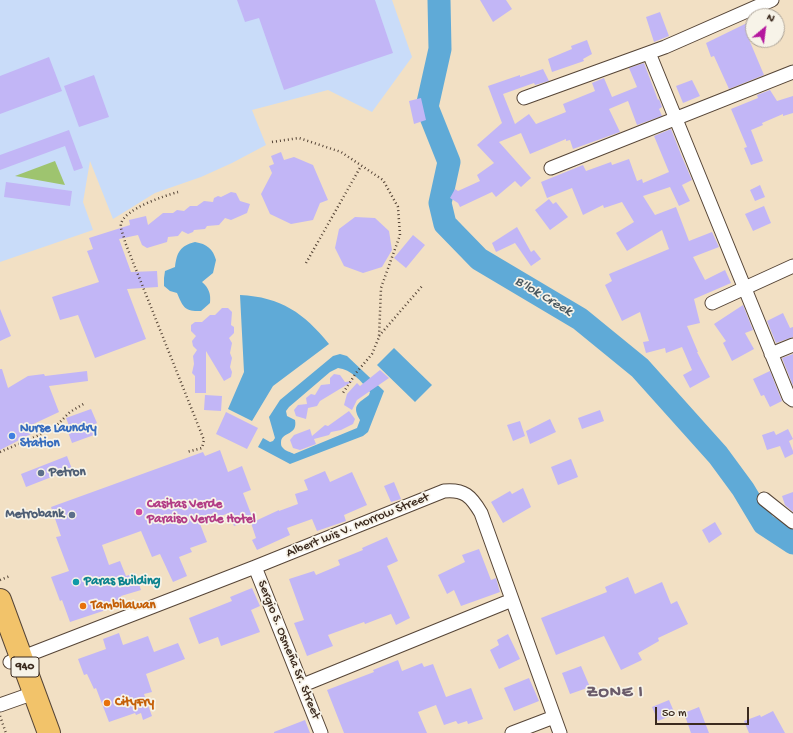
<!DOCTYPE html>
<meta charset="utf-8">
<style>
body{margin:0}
#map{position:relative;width:793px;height:733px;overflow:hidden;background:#f2e0c4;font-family:"Gochi Hand",sans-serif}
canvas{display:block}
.north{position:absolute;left:745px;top:8px;width:40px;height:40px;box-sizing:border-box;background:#f7f3e8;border:1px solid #aca397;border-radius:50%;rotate:29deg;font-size:11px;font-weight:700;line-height:16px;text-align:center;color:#3b2a1e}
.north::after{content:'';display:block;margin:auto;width:14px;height:18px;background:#b5179e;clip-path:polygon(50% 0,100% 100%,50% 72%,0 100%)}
.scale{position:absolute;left:655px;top:707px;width:94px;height:18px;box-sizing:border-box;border:2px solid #3b2a1e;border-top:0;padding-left:5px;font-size:12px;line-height:14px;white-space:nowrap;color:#3b2a1e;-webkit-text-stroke:3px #f7f3e8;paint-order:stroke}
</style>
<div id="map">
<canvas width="793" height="733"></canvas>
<div class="north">N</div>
<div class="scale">50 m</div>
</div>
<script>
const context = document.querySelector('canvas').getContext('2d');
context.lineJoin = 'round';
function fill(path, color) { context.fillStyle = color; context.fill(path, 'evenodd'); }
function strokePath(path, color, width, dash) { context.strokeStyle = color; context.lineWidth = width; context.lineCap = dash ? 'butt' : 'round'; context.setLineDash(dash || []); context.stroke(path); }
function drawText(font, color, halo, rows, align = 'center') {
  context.font = font + ' "Gochi Hand",sans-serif'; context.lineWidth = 3.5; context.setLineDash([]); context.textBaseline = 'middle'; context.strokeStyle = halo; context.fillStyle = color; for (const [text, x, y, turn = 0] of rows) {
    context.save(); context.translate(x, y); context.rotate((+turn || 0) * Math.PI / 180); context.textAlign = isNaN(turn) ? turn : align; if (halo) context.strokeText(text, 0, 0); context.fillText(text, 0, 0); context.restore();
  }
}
fill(new Path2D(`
 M0 0H392L412 57 372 112 328 90 252 110 266 145 232 163 201 177 155 193 113 219 90 161 83 202 93 230 0 262Z`), '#c9dcf9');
fill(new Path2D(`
 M55 161 65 185 15 176Z`), '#9ec46f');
fill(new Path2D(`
 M195 242C207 244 213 249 216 260L213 273 202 282C209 288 211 294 210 303L201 311C185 312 183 307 177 293L170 291 164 286V278L165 271 175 267C177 252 180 246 195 242Z
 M240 295C281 297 304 313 329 344L273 386 252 421 228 409 244 372Z
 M394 348 432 385 415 402 377 365Z
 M340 354 347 356 384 391 368 432 363 436 290 464 258 447 263 438 270 442 273 441 275 438 269 417 280 400 333 356ZM338 368C351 369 362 382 370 392L369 395C359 403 351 405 360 420L357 428 294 454C291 452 285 451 283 448 281 446 281 445 281 442 282 431 298 436 295 420L287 416 286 411 289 407 330 372Z`), '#5faad7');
strokePath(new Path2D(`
 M439 0 440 49 427 107 449 162 440 203 445 224 479 259 580 319 640 368 718 455 743 489 764 524 793 543`), '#5faad7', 23);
fill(new Path2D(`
 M237 0H375L393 53 284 90 259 18 245 22Z
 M480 0H506L512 9 493 22Z
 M660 12 669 36 654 42 646 17Z
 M747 23 752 37H748L764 75 729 89 714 56 711 57 706 43Z
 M587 40 592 54 583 59 584 61 552 72 548 59 572 49 571 46Z
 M49 57 62 91 0 114V76Z
 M644 63 658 100 659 99 662 107 659 109 662 116 637 125 628 101 609 109 620 132 573 149 570 140 566 141V139L530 154 521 133 499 142 531 178 521 187 515 181 496 197 492 192 460 207 458 203 450 198 455 189 458 191 480 181 477 175 494 163 477 145 502 123 488 86 520 75V77L543 69 549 81 535 85 534 83 503 94 515 124 529 114 536 124 566 112 563 104 595 91 592 83 604 78 612 97 637 87 629 68Z
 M94 75 109 117 79 127 64 86Z
 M692 80 700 96 683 103 676 86Z
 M770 90 777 101 793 96V113L783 116V114L762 123 763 125 751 130 763 161 751 165 744 148 747 147 731 109 758 98 757 95Z
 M421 98 426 120 414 124 409 101Z
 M671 129 682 157 692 180 682 185 690 201 679 206 670 187 643 196 655 215 676 207 689 241 712 232 719 247 693 257 705 280 725 270 731 283 694 299 700 323 687 326 698 352H697L710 377 690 388 683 375 692 370 682 347 666 353 665 348 646 353 643 342 649 341 640 312 622 321 605 285 612 281 609 274 669 249 662 230 627 251 616 233 634 222 622 202 604 208 603 205 583 215 572 188 547 198 541 182 583 165 586 171 611 162 612 165 629 159 637 181 642 179 643 183 669 172 654 136Z
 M69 130 83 168 74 171 65 146 0 170V155Z
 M281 152 284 160 294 157 313 165 328 200 320 203 313 220 291 224 270 214 261 194 272 173 269 166 274 164 271 156Z
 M6 182 72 191 70 206 4 197Z
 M760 185 765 197 755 201 750 190Z
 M231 192 236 193 240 201 250 204 247 213 231 220 225 218 219 225 207 226 205 229 194 230 193 232 188 234 182 231 178 236 168 237 167 242 147 248 142 245 138 235 119 239 131 272 157 271 158 287 127 289 146 339 95 358 78 315 60 320 52 297 99 282 87 251 93 249 89 238 130 225 129 220 146 216 148 225 163 213H173L177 210 184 211 190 206H197L204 201 213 202 214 198 218 196 221 197Z
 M549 199 553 204 556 202 568 217 550 230 535 210Z
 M764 206 771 223 753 231 745 214Z
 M355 217 375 218 389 231 392 250 382 267 363 273 344 266 335 248 339 229Z
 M517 227 531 252 534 250 541 259 531 266 515 243 496 252 492 243Z
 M413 235 425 245 406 268 394 258Z
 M743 305 753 330 745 333 754 349 732 361 723 343 726 341 714 324Z
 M222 308H228L232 312 231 325 234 327V333L229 338 232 343 230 353 232 358 230 367 232 372 231 377 224 381 206 351V393H195V376L192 373 194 364 193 356 197 350 193 346 192 341 196 336 191 331V325L195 322H202L210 315H215Z
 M0 309 11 336 0 341Z
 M783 313 790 328 793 327V337L776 343 767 321Z
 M793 354V386L782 358Z
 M0 369H2L8 388 28 376 44 374 45 376 87 371 88 381 49 386 59 412 27 427 31 434 0 450Z
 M380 370 389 378 357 400 352 410 344 405 347 394 357 383 360 386Z
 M770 371 782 401 770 407 764 395 761 396 753 379Z
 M334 374 340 375 345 382 353 381 320 401 317 406 308 408 306 419 296 416 294 410 298 405 307 404 306 398 311 394 315 395 321 385 330 384V378Z
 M205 395 222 396 221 411 204 410Z
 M91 409 97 423 90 426 94 435 72 443 68 432 71 431 66 418Z
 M600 410 604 421 582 429 578 418Z
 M349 411 355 419 353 424 341 430 331 432 329 435 314 439 316 444 300 450 293 448 290 440 294 435 310 429 312 436 325 425 328 426Z
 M226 412 258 428 247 449 216 434Z
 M550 419 556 432 530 444 526 431Z
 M520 421 525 436 513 441 507 425Z
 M788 429 793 439 789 441 793 451V454L785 458 780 446 767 450 762 435 774 431 776 435Z
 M220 450 228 472 242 466 251 490 243 493 253 519 234 526 229 513 200 524 207 542 190 548 192 552 179 557 187 576 173 582 160 554 152 557 141 531 102 545 109 565 120 561 126 576 135 573 141 590 121 596 122 599 107 604 109 609 70 622 62 600 60 601 51 577 69 571 56 537 61 536 51 507 203 452 205 456Z
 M67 456 72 469 26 487 21 474Z
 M571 459 578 477 558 485 551 467Z
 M325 471 330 482 352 472 367 505 344 515 346 521 317 531 312 519 287 528 290 535 257 550 252 540 256 538 251 523 279 510V511L298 504 295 494 308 490 304 480Z
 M394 482 401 499 391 502 384 486Z
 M523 488 531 507 503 523 491 502 510 491 512 494Z
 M793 492V512L785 505 782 496Z
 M715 522 722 534 709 543 702 530Z
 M387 537 398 561 387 566 410 618 396 625 391 614 365 624 364 622 328 635 333 646 307 656 294 623 304 620 289 579 314 571 316 575 340 565 338 560 363 550 362 548Z
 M479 549 491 580 496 578 500 592 461 606 454 590 447 594 438 575 465 562 462 555Z
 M628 577 635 594 662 582 671 604 677 601 688 624 658 638 659 641 638 653 642 660 621 670 604 636 556 655 541 618 607 592 605 587Z
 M252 588 260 606 251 610 260 632 221 646 218 637 199 644 189 618 232 601 230 597Z
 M119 633 123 645 148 636 154 652 178 643 185 659 146 674 152 692 144 694 152 716 143 720 141 713 136 715 135 713 109 722 96 688 94 689 87 674 84 675 78 659 106 649 103 639Z
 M508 634 520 659 499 669 490 650 499 645 497 640Z
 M398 660 402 671 422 663 424 667 433 664 446 697 471 688 483 719 468 724 467 721 458 724 456 721 444 725 436 705 418 712 427 733H344L327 690 374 672 373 670Z
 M581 666 590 687 570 694 562 673Z
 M529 678 539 701 514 711 504 688Z
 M669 700 675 714 658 721 652 707Z
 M699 707 709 733H691L684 713Z
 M773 711 785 733H749L744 721 760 715 761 717Z
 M305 720 310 733H274V732Z`), '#c2b6f6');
const street = new Path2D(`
 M649 53 789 397 793 400
 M524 98 665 47 772 0
 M551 168 793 72
 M712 303 793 266
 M771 354 793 345
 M764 499 793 522
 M255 567 321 733
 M10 662 255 567 444 491C464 489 471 496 481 513L560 733
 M303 685 512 600
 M0 705 34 693
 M512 733 554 717`);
const highway = new Path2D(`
 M0 600 49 733`);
strokePath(street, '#564537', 15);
strokePath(highway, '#564537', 24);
strokePath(new Path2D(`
 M272 142 299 138 341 152 383 180 398 207 400 235 381 288 379 337 372 354 356 373 343 393
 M178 192C164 196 124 209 121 224 120 229 124 236 125 242L204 440 202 448 187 452
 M306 263 361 166
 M379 336 423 285
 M0 452 37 436 56 426 70 412 85 403
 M0 580 10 576
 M0 716 6 733`), '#564537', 2.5, [1, 3]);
strokePath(street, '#fff', 13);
strokePath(highway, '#f2c36a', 22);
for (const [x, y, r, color] of [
 [12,436,4,"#3f7fe0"],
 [41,473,4,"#5c6f8a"],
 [139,512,4,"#d1479c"],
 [72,515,4,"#5c6f8a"],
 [76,582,4,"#0f9aa8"],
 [83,606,4,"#e8710a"],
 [107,703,4,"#e8710a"]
]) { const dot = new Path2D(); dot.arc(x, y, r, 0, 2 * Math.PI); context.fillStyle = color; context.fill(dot); strokePath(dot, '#f7f3e8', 1.5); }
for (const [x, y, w] of [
 [25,667,28]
]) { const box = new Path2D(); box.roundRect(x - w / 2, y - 10, w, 20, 3); context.fillStyle = '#f7f3e8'; context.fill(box); strokePath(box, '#3b2a1e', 1); }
drawText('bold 12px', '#3b2a1e', null, [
 ["940",25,667]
]);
drawText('bold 13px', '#366cbe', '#f7f3e8', [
 ["Nurse Laundry",20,429],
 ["Station",20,444]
], 'left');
drawText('bold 13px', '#4e5e75', '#f7f3e8', [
 ["Petron",49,473],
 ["Metrobank",64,515,"right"]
], 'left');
drawText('bold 13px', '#b23c85', '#f7f3e8', [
 ["Casitas Verde",147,505],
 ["Paraiso Verde Hotel",147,520]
], 'left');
drawText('13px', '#3b2a1e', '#f7f3e8', [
 ["Albert Luis V. Morrow Street",358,526,-22],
 ["Sergio S. Osmeña Sr. Street",288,650,68]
]);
drawText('bold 13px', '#0d838f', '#f7f3e8', [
 ["Paras Building",84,582]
], 'left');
drawText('bold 13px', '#c56008', '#f7f3e8', [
 ["Tambilawan",91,606],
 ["CityFry",115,703]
], 'left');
drawText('italic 14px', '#48575f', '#f7f3e8', [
 ["B'lok Creek",543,297,31]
]);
context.letterSpacing = '1px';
drawText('bold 17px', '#6a5b6a', '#f7f3e8', [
 ["ZONE I",615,693]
]);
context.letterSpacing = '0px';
</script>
